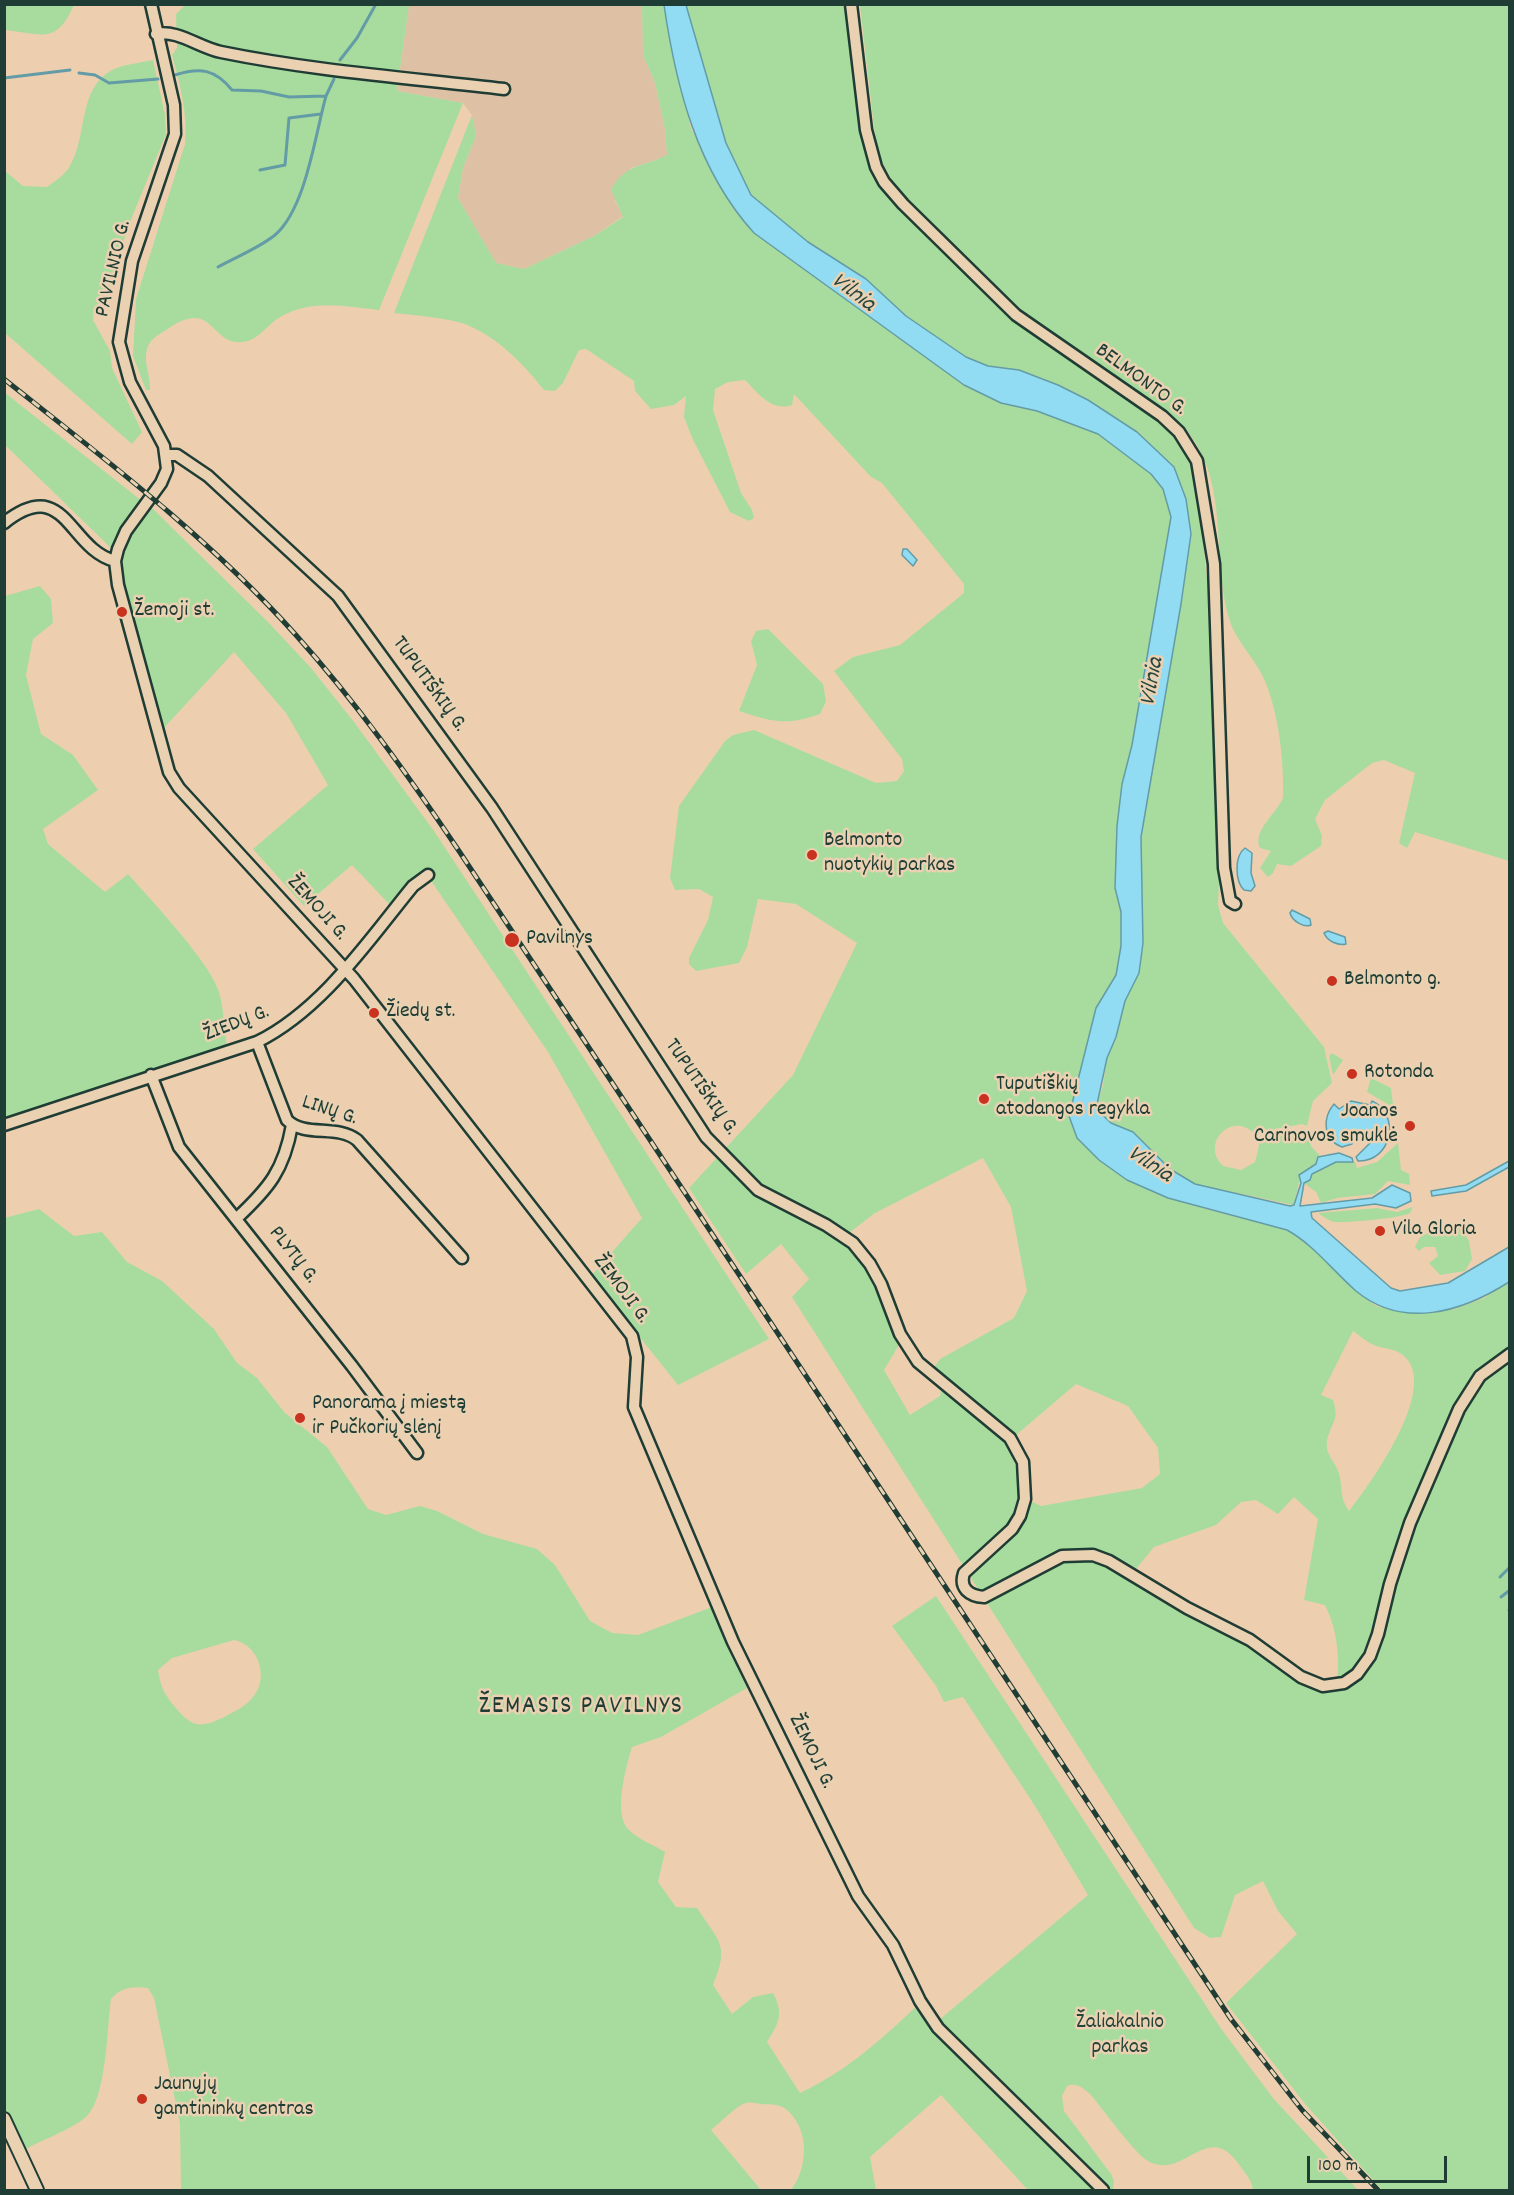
<!DOCTYPE html>
<meta charset="utf-8">
<style>
body{margin:0}
#map{position:relative;width:1514px;height:2195px;overflow:hidden;background:#edcfb0;font-family:Dekko,sans-serif}
canvas{display:block}
.frame{position:absolute;inset:0;border:6px solid #1f3d34;pointer-events:none}
.scale{position:absolute;left:1307px;top:2156px;width:140px;height:27px;box-sizing:border-box;border:3px solid #1f3d34;border-top:0;padding-left:8px;font-size:18px;line-height:21px;white-space:nowrap;color:#1f3d34;-webkit-text-stroke:4px #ead1b2;paint-order:stroke}
</style>
<div id="map">
<canvas width="1514" height="2195"></canvas>
<div class="frame"></div>
<div class="scale">100 m</div>
</div>
<script>
const context = document.querySelector('canvas').getContext('2d');
context.lineJoin = 'round';
function fill(path, color) { context.fillStyle = color; context.fill(path, 'evenodd'); }
function strokePath(path, color, width, dash) { context.strokeStyle = color; context.lineWidth = width; context.lineCap = dash ? 'butt' : 'round'; context.setLineDash(dash || []); context.stroke(path); }
function drawText(font, color, halo, rows, align = 'center') {
  context.font = font + ' Dekko,sans-serif'; context.lineWidth = 5; context.setLineDash([]); context.textBaseline = 'middle'; context.strokeStyle = halo; context.fillStyle = color; for (const [text, x, y, turn = 0] of rows) {
    context.save(); context.translate(x, y); context.rotate((+turn || 0) * Math.PI / 180); context.textAlign = isNaN(turn) ? turn : align; if (halo) context.strokeText(text, 0, 0); context.fillText(text, 0, 0); context.restore();
  }
}
fill(new Path2D(`
 M409 5H642L643 55 655 83 665 129 667 156 631 168 615 201 623 216 594 236 524 269 496 263 458 198 463 168 476 136 472 115 463 103 397 91Z`), '#dec0a4');
fill(new Path2D(`
 M186 4 409 5 397 91 463 103 379 310C344 306 312 299 280 317 268 324 258 341 242 342 209 345 214 296 166 330 158 335 149 340 147 349 143 363 151 376 150 390H146L133 356 136 299 185 144C188 113 180 85 172 55L177 48 176 14Z
 M4 5 5 4 74 5C56 45 43 34 5 30Z
 M642 5H664L691 129 754 233 964 385 1001 403 1037 411 1098 434 1151 474 1163 489 1171 517 1132 745 1122 784 1115 888 1121 912V946L1116 975 1096 1008 1069 1116 1202 1208 1287 1230 1303 1239 1355 1290 1376 1306 1411 1313 1455 1309 1484 1298 1509 1282V2190H1382L1306 2105 1226 2003 1297 1934 1278 1911 1263 1881 1235 1895 1221 1937 1210 1938 1194 1928 792 1297 809 1279 781 1244 746 1274 689 1188 793 1075 857 943 796 904 758 899 747 947 739 963 696 971 689 964V958L708 920 713 897 699 889 675 890 670 878 679 806 725 741 733 735 754 730 876 783 897 781 904 771 902 759 834 671 853 657 900 645 964 593V584L882 483 871 477 794 394 792 405C771 412 758 393 745 380L728 382 715 389 713 410 741 493 752 510 754 518 749 521 730 512 693 440 684 417 686 396 674 405 651 409 635 391 634 381 586 349 579 350 563 383 555 391 544 390C522 362 490 329 454 321 434 317 414 315 394 313L472 115 476 136 463 168 458 198 496 263 524 269 594 236 623 217 611 190C624 164 643 167 667 155L665 129 655 83 643 55ZM983 1158 1011 1207 1027 1291 1014 1318 940 1359 935 1366V1384L941 1391 940 1396 910 1415 884 1370 900 1343C884 1303 873 1267 840 1240L875 1213ZM1353 1331C1361 1337 1367 1342 1376 1346 1387 1349 1398 1349 1406 1358 1437 1391 1371 1483 1349 1511 1338 1495 1344 1487 1338 1471 1334 1460 1325 1454 1327 1441 1331 1421 1340 1422 1333 1400L1321 1395ZM1076 1384 1128 1406 1158 1448 1160 1474 1142 1488 1041 1506 1024 1498 1011 1450 1015 1436ZM1294 1497 1318 1519 1304 1600 1325 1605C1339 1634 1339 1658 1337 1690 1294 1687 1268 1655 1233 1634 1198 1614 1162 1595 1127 1575L1136 1569 1154 1547 1216 1525 1241 1502 1256 1500 1278 1514Z
 M686 5H845L852 74 864 144 871 166 912 220 1014 321 1153 418 1178 440 1191 456 1197 483 1212 628 1220 863 1218 905 1223 923 1324 1047 1332 1083 1313 1101 1307 1126 1302 1124 1254 1133C1231 1111 1200 1144 1223 1166L1241 1170 1255 1162 1259 1146 1257 1138 1293 1133 1308 1135 1311 1146 1320 1156 1316 1164 1301 1173 1294 1205 1195 1184 1170 1169 1133 1132 1111 1123 1096 1109 1103 1085 1107 1058 1116 1037 1125 1001 1139 973 1143 942 1141 837 1181 604 1191 534 1174 467 1002 368 988 366 966 357 906 316 866 279 808 242 750 195 726 143Z
 M860 5H1509V861L1415 832 1407 848 1399 843 1415 773 1384 760 1372 763 1325 800 1315 819 1322 836 1321 846 1291 866 1277 864 1273 873 1268 877 1260 868 1271 851 1260 848C1252 831 1276 814 1283 798 1284 761 1279 715 1265 681 1256 659 1235 641 1229 618 1210 551 1232 478 1181 424L1024 314 948 242 894 184 877 153Z
 M153 60 165 115 166 134 128 227 109 290 94 310 93 320 110 351 112 368 142 432 132 444 5 333V171L23 186 47 187C54 182 63 176 68 169 89 138 76 90 112 70 124 64 140 63 153 60Z
 M4 392 142 501 113 550 5 445Z
 M150 506 270 624 311 668 354 722 434 831 769 1339 678 1385 591 1276 642 1218 548 1052 425 872 389 904 352 865 304 906 253 849 328 785 286 713 234 652 162 730 120 567C122 543 136 525 150 506Z
 M40 586 51 599 53 623 33 639 26 675 41 734 73 755 98 790 43 829 48 844 105 892 128 874C150 899 210 962 219 992 224 1009 224 1029 227 1047 153 1073 78 1094 5 1121V596Z
 M768 629 823 684 826 701 820 714C787 726 772 722 739 711L757 665 751 641 756 631Z
 M1332 1053 1343 1060 1333 1075 1329 1056Z
 M1371 1078 1391 1088 1393 1104 1389 1105 1367 1092Z
 M1398 1143 1401 1170 1409 1174 1410 1185 1388 1181 1375 1194 1337 1198 1321 1203 1316 1192 1304 1183 1318 1169 1340 1161 1355 1162 1357 1168 1377 1162Z
 M1413 1207 1410 1213C1403 1218 1345 1223 1335 1222 1329 1221 1324 1217 1318 1213L1377 1208 1397 1212Z
 M39 1209 74 1236 102 1232 127 1262 162 1281 214 1329 237 1363 257 1378 285 1413 327 1447 368 1509 386 1515 420 1506 437 1511 483 1534 537 1549 555 1565 590 1621 612 1633 638 1635 712 1607 747 1688 661 1737 632 1747C626 1767 613 1813 628 1829 637 1839 654 1845 665 1852L658 1882 676 1907 697 1908C719 1942 730 1944 713 1985L732 2014 753 1997 773 1993C784 2014 779 2023 767 2042L800 2093C850 2069 883 2038 923 2000L939 2020 1088 1895 1035 1806 963 1697 944 1702 936 1686 892 1626 936 1596 1222 2030 1273 2098 1358 2190H1253C1252 2181 1246 2174 1240 2166 1208 2117 1184 2182 1148 2161 1135 2154 1102 2108 1090 2094 1083 2088 1077 2082 1067 2086L1062 2096 1064 2111 1111 2174 1114 2181 1113 2190H1028L941 2095 870 2157 876 2190H791C808 2168 810 2130 787 2110 779 2103 770 2105 761 2104 754 2103 750 2101 743 2104 732 2110 721 2122 711 2130L761 2190H181L180 2124 154 1998 148 1988C133 1986 121 1987 111 1999 107 2027 107 2098 86 2117 74 2128 40 2141 24 2150L4 2106V1218ZM234 1640C259 1645 270 1679 252 1698 245 1707 235 1711 226 1716 202 1728 193 1729 175 1707 164 1693 161 1688 158 1670L172 1658Z
 M1448 1223H1459L1469 1241 1472 1259 1465 1271 1440 1275 1429 1263 1438 1256 1435 1247H1424L1419 1251 1415 1247 1420 1237Z`), '#a8dc9e');
const water = new Path2D(`
 M664 5H686L726 143 751 195 808 242 866 279 906 316 966 357 988 366 1019 370 1058 385 1088 400 1137 432 1174 467 1186 499 1191 534 1181 604 1141 837 1143 943 1139 973 1125 1001 1116 1037 1107 1058 1096 1109 1111 1123 1133 1132 1170 1169 1195 1184 1290 1206 1294 1205 1301 1183 1299 1175 1316 1164 1318 1157 1339 1153 1352 1158 1353 1162H1336L1312 1174 1310 1180 1304 1183 1300 1206 1372 1198 1392 1185 1410 1193 1411 1201 1396 1208 1375 1204 1311 1212 1312 1218 1391 1288 1400 1291 1448 1283 1509 1247V1282C1462 1312 1403 1330 1356 1291 1332 1270 1314 1245 1287 1230L1168 1198 1127 1180 1099 1160 1077 1138 1069 1116 1096 1008 1116 975 1121 946V912L1115 888 1117 826 1122 784 1132 745 1171 517 1163 489 1151 474 1098 434 1037 411 1001 403 964 385 754 233C697 170 676 87 664 5Z
 M903 549H907L917 560 913 566 902 555Z
 M1245 848 1252 853 1251 873 1255 886 1251 891 1244 890C1235 881 1234 856 1245 848Z
 M1292 910 1310 919 1311 925C1304 928 1292 921 1290 913Z
 M1328 931 1345 937 1346 944C1338 946 1327 941 1324 933Z
 M1351 1101 1370 1105 1372 1101C1401 1114 1392 1162 1358 1161L1356 1157 1370 1143 1369 1134 1357 1132 1352 1144 1342 1147C1323 1140 1322 1118 1334 1104L1339 1109Z
 M1509 1161V1167L1466 1191 1432 1196 1431 1191 1466 1185Z`);
fill(water, '#91dcf2');
strokePath(water, '#639ca6', 1.5);
strokePath(new Path2D(`
 M340 60 357 38 376 4
 M79 73 95 75 109 83 158 79
 M175 75C200 67 215 69 232 90L261 91 289 97 326 96 334 79
 M4 78 70 70
 M260 170 285 165 289 118 321 114
 M218 267C236 257 259 248 275 235 306 208 315 135 326 96
 M1500 1577 1510 1567
 M1501 1597 1510 1590
 M1509 1610H1510`), '#639ca6', 3);
const minor = new Path2D(`
 M151 4 174 105 175 134 132 261 119 342 130 382 164 446 167 469 161 483 126 531 118 549 115 561 118 585 169 772 179 788 354 979 632 1336 637 1357 634 1407 733 1642 858 1896 893 1945 920 2001 938 2028 1103 2190
 M851 4 866 130 876 167 884 182 903 204 1016 315 1162 416 1179 432 1197 461 1214 564 1224 868 1230 901 1235 904
 M156 34C177 29 200 48 221 52 314 71 410 78 504 89
 M166 455H177L208 476 338 596 492 808 706 1137 758 1190 826 1225 853 1243 870 1264 881 1284 900 1334 918 1362 1010 1438 1023 1462 1025 1499 1020 1516 1012 1529 964 1573C959 1588 969 1596 984 1597L1062 1556 1093 1555 1109 1561 1187 1608 1250 1640 1301 1677 1323 1686 1344 1683 1357 1674 1370 1656 1378 1634 1390 1584 1410 1523 1459 1409 1480 1376 1510 1354
 M4 523C66 474 68 549 115 561
 M257 1042 287 1120C305 1138 337 1124 357 1140L462 1258
 M151 1075 179 1147 352 1366 417 1453
 M4 1125 257 1042C322 1010 368 941 413 886L428 875
 M237 1218C269 1188 284 1170 292 1125`);
const tertiary = new Path2D(`
 M4 2119 37 2190`);
strokePath(minor, '#1f3d34', 15);
strokePath(tertiary, '#1f3d34', 16);
strokePath(minor, '#ead1b2', 10);
strokePath(tertiary, '#ead1b2', 12);
const rail = new Path2D(`
 M4 379C105 459 209 538 295 634 356 702 408 775 459 851L1231 2019 1302 2110 1378 2190`);
strokePath(rail, '#1f3d34', 5);
strokePath(rail, '#ead1b2', 3, [9]);
for (const [x, y, r, color] of [
 [122,612,6,"#c8321e"],
 [812,855,6,"#c8321e"],
 [512,940,8,"#c8321e"],
 [1332,981,6,"#c8321e"],
 [374,1013,6,"#c8321e"],
 [1352,1074,6,"#c8321e"],
 [984,1099,6,"#c8321e"],
 [1410,1126,6,"#c8321e"],
 [1380,1231,6,"#c8321e"],
 [300,1418,6,"#c8321e"],
 [142,2099,6,"#c8321e"]
]) { const dot = new Path2D(); dot.arc(x, y, r, 0, 2 * Math.PI); context.fillStyle = color; context.fill(dot); strokePath(dot, '#ead1b2', 2); }
drawText('22px', '#1f3d34', '#ead1b2', [
 ["PAVILNIO G.",115,269,-77],
 ["BELMONTO G.",1140,381,36],
 ["TUPUTIŠKIŲ G.",428,685,54],
 ["ŽEMOJI G.",316,909,48],
 ["ŽIEDŲ G.",237,1025,-21],
 ["TUPUTIŠKIŲ G.",700,1088,55],
 ["LINŲ G.",329,1112,18],
 ["PLYTŲ G.",292,1256,52],
 ["ŽEMOJI G.",620,1290,53],
 ["ŽEMOJI G.",810,1752,64]
]);
drawText('22px', '#1f3d34', '#ead1b2', [
 ["Žemoji st.",134,612],
 ["Belmonto",824,842],
 ["nuotykių parkas",824,867],
 ["Pavilnys",526,940],
 ["Belmonto g.",1344,981],
 ["Žiedų st.",386,1013],
 ["Rotonda",1364,1074],
 ["Tuputiškių",996,1086],
 ["atodangos regykla",996,1111],
 ["Joanos",1398,1113,"right"],
 ["Carinovos smuklė",1398,1138,"right"],
 ["Vila Gloria",1392,1231],
 ["Panorama į miestą",312,1405],
 ["ir Pučkorių slėnį",312,1430],
 ["Jaunųjų",154,2086],
 ["gamtininkų centras",154,2111]
], 'left');
drawText('22px', '#264539', '#ead1b2', [
 ["Žaliakalnio",1120,2024],
 ["parkas",1120,2049]
]);
drawText('italic 24px', '#25453e', '#ead1b2', [
 ["Vilnia",852,294,37],
 ["Vilnia",1154,682,-80],
 ["Vilnia",1149,1166,33]
]);
context.letterSpacing = '1.5px';
drawText('26px', '#1f3d34', '#ead1b2', [
 ["ŽEMASIS PAVILNYS",581,1708]
]);
context.letterSpacing = '0px';
</script>
